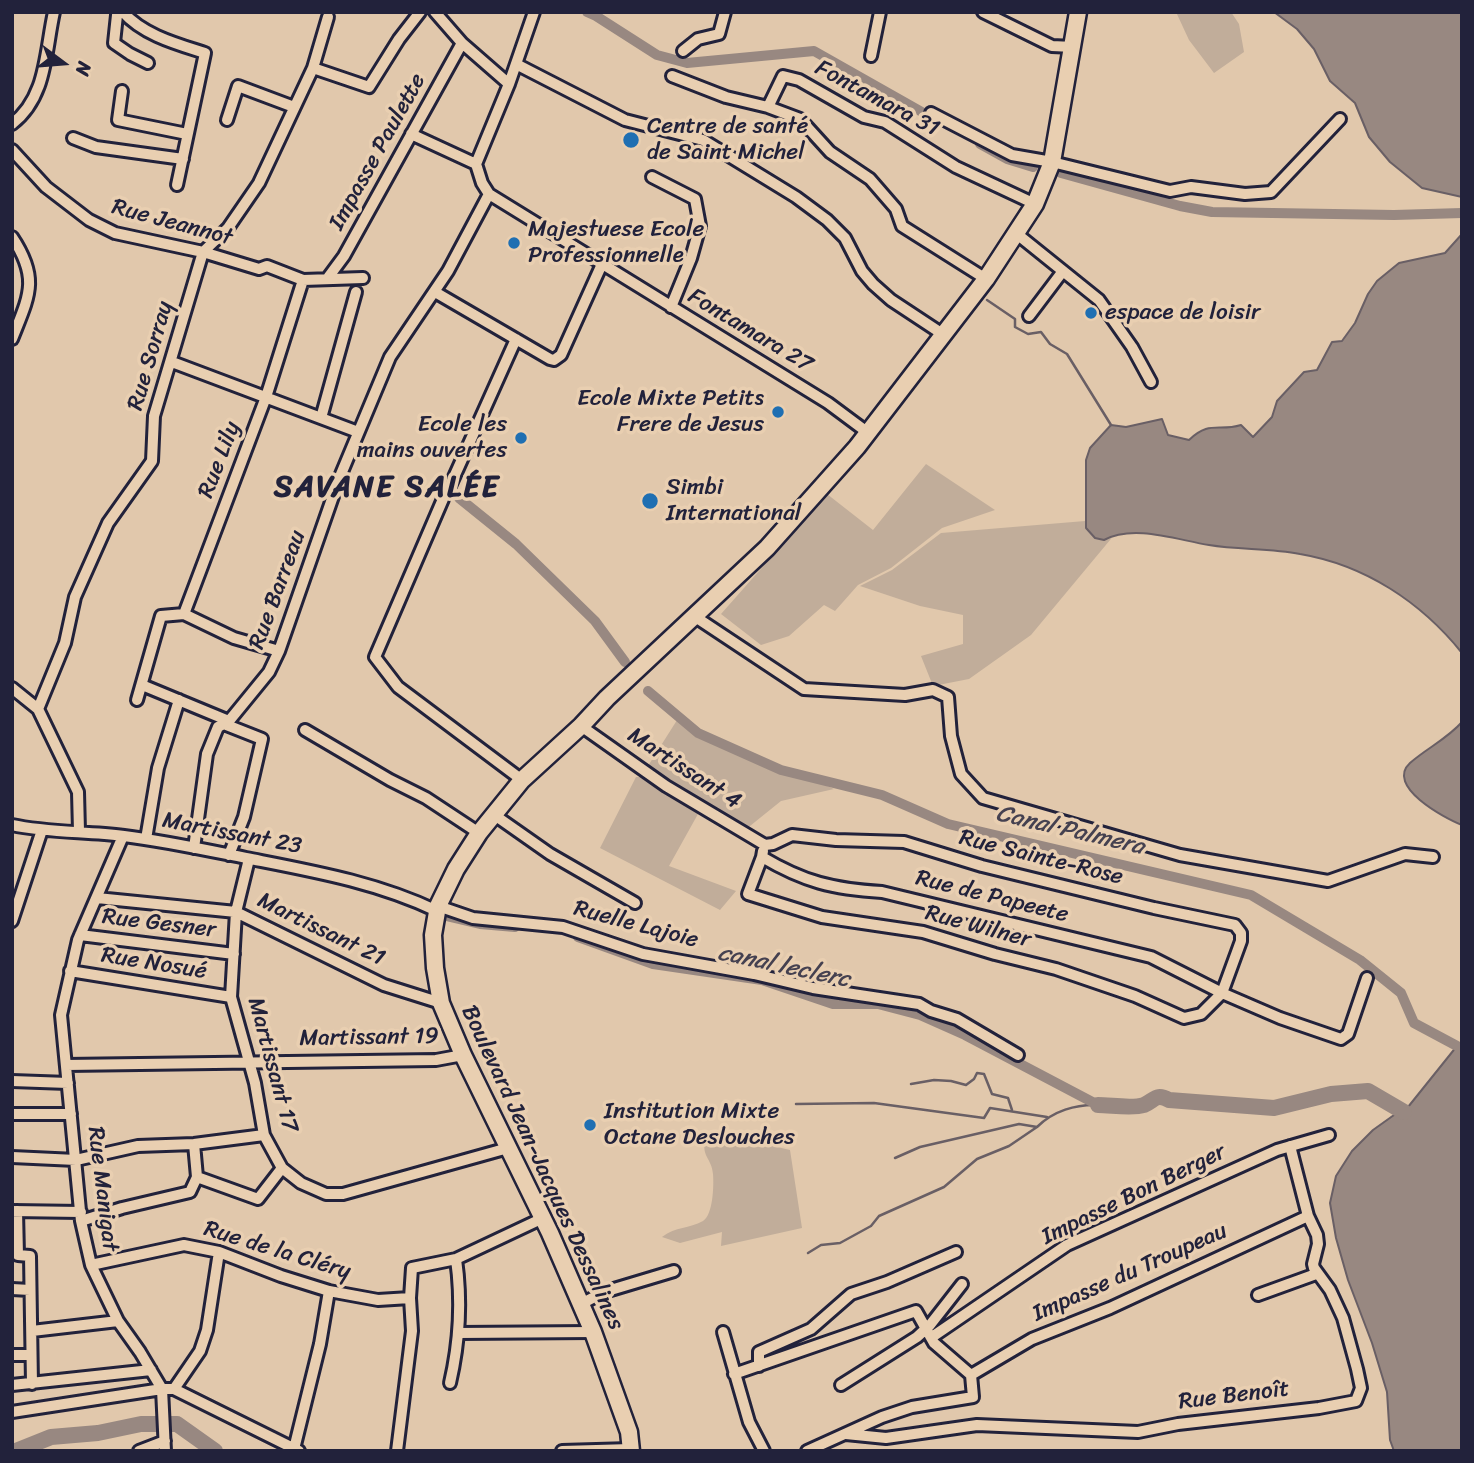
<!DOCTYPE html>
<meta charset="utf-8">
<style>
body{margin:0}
#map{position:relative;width:1474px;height:1463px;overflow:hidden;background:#e1c8ac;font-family:Sriracha,sans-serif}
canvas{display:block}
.frame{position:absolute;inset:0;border:14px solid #22223b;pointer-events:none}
.north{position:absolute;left:28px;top:28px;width:70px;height:70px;-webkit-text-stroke:5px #e9cfb1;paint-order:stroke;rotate:106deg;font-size:19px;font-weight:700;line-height:28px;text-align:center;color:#22223b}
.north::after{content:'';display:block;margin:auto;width:24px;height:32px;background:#22223b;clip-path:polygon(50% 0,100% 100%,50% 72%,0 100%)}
</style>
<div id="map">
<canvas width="1474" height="1463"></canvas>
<div class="frame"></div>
<div class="north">N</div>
</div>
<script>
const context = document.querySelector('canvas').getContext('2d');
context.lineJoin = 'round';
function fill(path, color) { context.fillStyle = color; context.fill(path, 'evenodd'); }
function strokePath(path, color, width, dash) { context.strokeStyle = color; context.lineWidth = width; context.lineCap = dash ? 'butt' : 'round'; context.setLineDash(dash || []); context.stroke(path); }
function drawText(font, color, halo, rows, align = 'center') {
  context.font = font + ' Sriracha,sans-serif'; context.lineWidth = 7; context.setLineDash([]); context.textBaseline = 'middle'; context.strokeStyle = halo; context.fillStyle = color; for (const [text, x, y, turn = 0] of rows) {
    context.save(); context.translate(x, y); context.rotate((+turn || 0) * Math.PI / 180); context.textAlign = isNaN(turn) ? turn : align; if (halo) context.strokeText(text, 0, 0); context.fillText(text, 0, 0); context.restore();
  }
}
fill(new Path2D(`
 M1176 12H1231L1239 24 1244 52 1214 73 1189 40Z
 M926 464 995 510 942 528 891 568 858 585 835 611 824 605 789 636 761 645 721 614 827 494 873 530Z
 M1085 521 1086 528 1104 540 1115 534 1031 635 969 679 933 686 921 656 963 644V615L920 606 860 586 892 570 941 533Z
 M679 717 695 729 834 789 781 801 745 830 703 805 669 866 736 891 720 910 600 848 636 777H641Z
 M735 1137 790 1150 802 1228 721 1246 722 1232 680 1243 662 1237C676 1226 689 1229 703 1221 713 1215 714 1186 713 1174 712 1158 700 1156 706 1138Z`), '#c1ad9a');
const water = new Path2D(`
 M1274 12H1462V197L1422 188 1390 162 1369 137 1355 103 1330 81 1314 49 1297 29Z
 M1462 234V653C1421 602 1365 565 1300 554 1270 548 1239 550 1209 545 1177 540 1134 524 1104 540L1095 538 1086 528V460L1090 448 1111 425 1126 427 1162 419 1168 435 1189 440C1210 420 1218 432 1241 425L1253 437 1272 417 1277 401 1304 372 1317 370 1332 342 1342 341 1355 323 1368 294 1377 281 1399 263 1445 253Z
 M1462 722V825C1444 818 1385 786 1410 763 1427 748 1447 739 1462 722Z
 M1457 1046 1462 1048V1451H1394L1390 1440 1387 1392 1372 1343 1348 1280 1336 1238 1330 1203 1336 1176 1352 1151 1373 1130 1394 1115 1404 1112Z`);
fill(water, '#988881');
strokePath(water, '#695f65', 2);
strokePath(new Path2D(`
 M987 300 1015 319V327L1028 334 1041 332 1050 344 1067 354 1111 425
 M911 1084 934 1080 951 1081 966 1085 974 1079 977 1073 984 1074 992 1094 1008 1098 1012 1110
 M796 1104 874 1103 984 1118 990 1108 1047 1117
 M895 1158 920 1147 1019 1124 1037 1127C1053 1111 1076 1104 1098 1105
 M808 1253 821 1245 840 1243 871 1226 879 1216 944 1187 977 1159 1009 1146 1037 1127`), '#695f65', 2.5);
strokePath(new Path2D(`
 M587 12 596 16 657 55 687 63 814 51 936 120
 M980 144 1007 159 1033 167
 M1061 173 1180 206 1212 212 1394 215 1462 213
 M459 498 516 544 595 621 625 662
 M648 691 698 733 781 770 882 795 948 824 1251 895 1360 960 1401 993 1414 1023 1457 1046
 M446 916 480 924 515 927
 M578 937 653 964 762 980 833 1004H878L920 1015 965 1035 1098 1105`), '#988881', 10);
strokePath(new Path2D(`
 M1098 1105C1111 1105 1132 1109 1144 1105 1155 1100 1156 1093 1169 1100L1274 1108 1331 1094 1368 1091 1404 1112
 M16 1451 51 1437 98 1433 141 1424H177L215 1451`), '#988881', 16);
const street = new Path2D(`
 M119 12 117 15 114 43 130 54 148 63
 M123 12C143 35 177 44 205 53L177 185
 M435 12 462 43 509 84
 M534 12 509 84 476 164 482 183 489 194 828 403 867 432
 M983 12 1052 46 1073 47
 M683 51 698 39 719 34 725 12
 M871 56 880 12
 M516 64 625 120 703 140 796 197 827 220 845 238 862 271 873 284 891 300 944 335
 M313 68 369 87 399 39 420 12
 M672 76 726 97 768 107 783 76 799 80 864 117 885 122 956 167 1035 204
 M122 91 118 120 187 134
 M768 107 800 119 830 152 870 179 896 209 902 226 986 279
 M931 113 1012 155 1052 162 1170 191 1191 187 1245 194 1271 192 1340 119
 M227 120 238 86 294 107
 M12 124C47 97 45 52 54 12
 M411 134 476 164
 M73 138 96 147 183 159
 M12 150 46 187 89 220 115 233 203 252 259 269 267 266 303 280
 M652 177 695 199 700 226 691 258 671 307
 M1017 234 1099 300 1132 347 1151 382
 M12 237C40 279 29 296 12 339
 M327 279 344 256 462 43
 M435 292 550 359 554 360 561 355 602 264
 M1029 316 1063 271
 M172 362 358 432
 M321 418 356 292
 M450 486 516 339
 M443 499 375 657 398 687 522 780
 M694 616 804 689 905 695 933 690 948 697 951 736 961 774 983 798 1180 855 1328 881 1405 854 1433 857
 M279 651 234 638 184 614 266 397 303 280 363 278
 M142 685 229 721
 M12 688 38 709
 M137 700 161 616 184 614
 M224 724 262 739 244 817 229 855
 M581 726 666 786 765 845
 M305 730 390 780 426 798 479 833
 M493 814 550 854 635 903
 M12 825C49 833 87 831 124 836 165 841 206 850 246 858 312 871 376 882 437 911
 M79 831 78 792 38 709 65 643 75 597 108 523 152 461 154 416 203 252 228 228 259 183 313 68 328 17
 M123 836 78 940 61 1015 81 1221 91 1265 118 1321 140 1352 162 1389H174L299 1451
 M146 839 158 768 179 700
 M194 848 207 754 218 727 229 721 269 672 279 651 339 479 390 357 448 271 489 194
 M763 851 762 857C804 882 833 889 882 892L1151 957 1222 993 1280 1018 1341 1039 1348 1034 1367 978
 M762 857 748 894 822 917 923 932 995 954 1056 969 1135 996 1184 1018 1201 1014 1222 993 1241 941V933L1235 925 1154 908 982 866 904 842 836 840 792 835 773 844 765 845
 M249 859 236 912 231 997 255 1083 264 1135 282 1168 301 1183 326 1194H343L508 1148
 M97 898 236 912 384 985 441 1003
 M438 906 473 918 563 927 643 954 754 974 813 988 919 1004 931 1011 957 1019 1018 1055
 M12 921 42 830
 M80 935 234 954
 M70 971 231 997
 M66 1065 436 1060 463 1055
 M12 1081 68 1083
 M12 1114H71
 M194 1144 197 1177 258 1199 282 1168
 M12 1157 76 1160 138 1146 194 1144 264 1135
 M12 1211 81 1212
 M17 1211 18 1255 30 1256 32 1384
 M81 1221 122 1208 190 1192 197 1177
 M91 1265 184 1245 219 1252 281 1276 329 1291 378 1300 410 1298
 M12 1289 30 1290
 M1258 1295 1316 1274
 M581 1304 604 1292 674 1271
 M32 1331 118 1321
 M723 1332 749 1422 764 1451
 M458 1333 593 1332
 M932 1337 1067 1245 1277 1150 1329 1135
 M12 1355H31
 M759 1366V1352L811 1329 851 1294 887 1282 956 1252
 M734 1374 916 1311 934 1343 971 1375 973 1397 912 1407 882 1417 807 1451
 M971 1375 1032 1339 1110 1308 1308 1216
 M450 1383C460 1340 462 1302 456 1259
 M12 1385 151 1370
 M841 1385 917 1337 930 1325 962 1284
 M174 1389 200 1351 207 1330 219 1252
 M12 1412 162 1389 165 1451
 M846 1434 886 1438 977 1425 1138 1432 1178 1424 1319 1408 1356 1401 1361 1388 1357 1369 1343 1318 1330 1290 1314 1268 1313 1264 1318 1244 1317 1235 1308 1216 1290 1146
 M294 1449 320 1344 329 1291
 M139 1451 165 1441
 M397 1451 412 1331 410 1298 412 1268 456 1259 541 1219
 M562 1451 631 1449`);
const primary = new Path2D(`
 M631 1451 629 1432 593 1332 550 1233 463 1055 441 1003 435 968 433 935 438 906 456 869 479 833 522 780 581 726 607 698 767 548 857 447 986 279 1035 204 1052 162 1078 12`);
strokePath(street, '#22223b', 16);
strokePath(primary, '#22223b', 21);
strokePath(street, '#e9cfb1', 10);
strokePath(primary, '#e9cfb1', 16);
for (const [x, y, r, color] of [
 [631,140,9,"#1f6fb2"],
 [514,243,7,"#1f6fb2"],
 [1091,313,7,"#1f6fb2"],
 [778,412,7,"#1f6fb2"],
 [521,438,7,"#1f6fb2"],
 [650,501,9,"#1f6fb2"],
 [590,1125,7,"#1f6fb2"]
]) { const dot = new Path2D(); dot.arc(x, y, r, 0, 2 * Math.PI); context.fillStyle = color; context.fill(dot); strokePath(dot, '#e9cfb1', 2.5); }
drawText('23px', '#22223b', '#e9cfb1', [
 ["Fontamara 31",877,99,28],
 ["Impasse Paulette",378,152,-61],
 ["Rue Jeannot",172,223,15],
 ["Fontamara 27",750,331,31],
 ["Rue Sorray",151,356,-74],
 ["Rue Lily",220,460,-69],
 ["Rue Barreau",278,590,-70],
 ["Martissant 4",684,769,33],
 ["Martissant 23",232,834,11],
 ["Rue Sainte-Rose",1041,858,14],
 ["Rue de Papeete",992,897,14],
 ["Rue Gesner",159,924,7],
 ["Ruelle Lajoie",636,925,15],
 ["Rue Wilner",978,927,15],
 ["Martissant 21",321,930,26],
 ["Rue Nosué",154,964,9],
 ["Martissant 19",369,1038,-1],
 ["Martissant 17",272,1065,75],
 ["Boulevard Jean-Jacques Dessalines",542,1168,65],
 ["Rue Manigat",102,1189,83],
 ["Impasse Bon Berger",1134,1195,-26],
 ["Rue de la Cléry",277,1251,17],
 ["Impasse du Troupeau",1130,1273,-24],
 ["Rue Benoît",1234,1396,-7]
]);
drawText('23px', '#22223b', '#e9cfb1', [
 ["Centre de santé",647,127],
 ["de Saint Michel",647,153],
 ["Majestuese Ecole",528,230],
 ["Professionnelle",528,256],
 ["espace de loisir",1105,313],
 ["Ecole Mixte Petits",764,399,"right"],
 ["Frere de Jesus",764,425,"right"],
 ["Ecole les",507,425,"right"],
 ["mains ouvertes",507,451,"right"],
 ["Simbi",666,488],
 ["International",666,514],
 ["Institution Mixte",604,1112],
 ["Octane Deslouches",604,1138]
], 'left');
drawText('italic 24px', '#454150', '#e9cfb1', [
 ["Canal Palmera",1070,831,13],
 ["canal leclerc",784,967,12]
]);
context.letterSpacing = '2px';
drawText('bold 30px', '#22223b', '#e9cfb1', [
 ["SAVANE SALÉE",387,488]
]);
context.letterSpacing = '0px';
</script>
